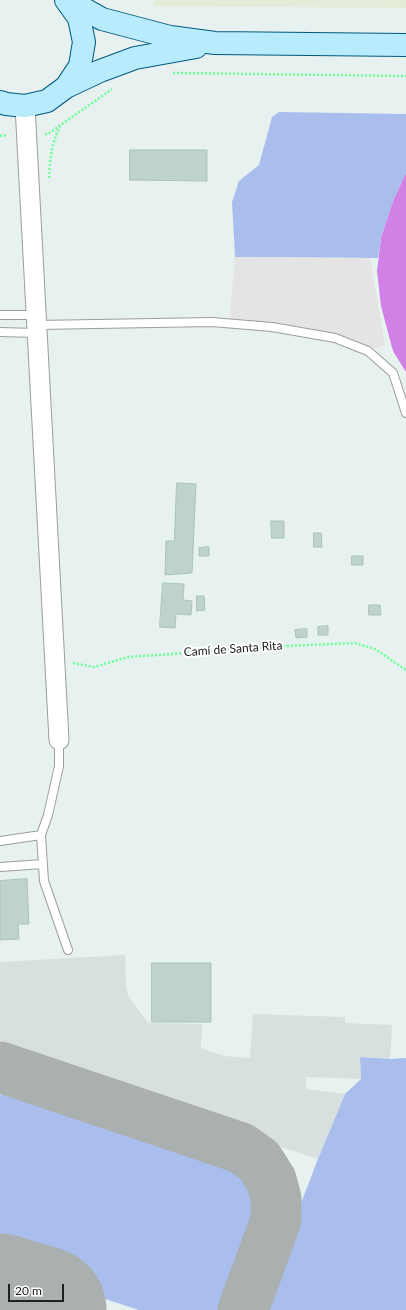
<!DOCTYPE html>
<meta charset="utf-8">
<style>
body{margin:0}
#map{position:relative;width:406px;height:1310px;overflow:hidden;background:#e6f1f0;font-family:Lato,sans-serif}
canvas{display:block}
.scale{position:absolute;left:8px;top:1284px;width:56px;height:18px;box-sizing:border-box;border:2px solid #202020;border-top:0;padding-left:5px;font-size:12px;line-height:14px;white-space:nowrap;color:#202020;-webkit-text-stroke:3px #fff;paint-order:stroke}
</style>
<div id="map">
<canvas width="406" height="1310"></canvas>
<div class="scale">20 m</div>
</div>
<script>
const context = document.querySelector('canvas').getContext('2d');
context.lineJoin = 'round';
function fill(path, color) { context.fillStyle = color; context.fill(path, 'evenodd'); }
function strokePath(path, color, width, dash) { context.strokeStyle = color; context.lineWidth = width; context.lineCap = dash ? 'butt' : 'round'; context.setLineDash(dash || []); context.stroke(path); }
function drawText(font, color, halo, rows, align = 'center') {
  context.font = font + ' Lato,sans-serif'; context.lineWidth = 4; context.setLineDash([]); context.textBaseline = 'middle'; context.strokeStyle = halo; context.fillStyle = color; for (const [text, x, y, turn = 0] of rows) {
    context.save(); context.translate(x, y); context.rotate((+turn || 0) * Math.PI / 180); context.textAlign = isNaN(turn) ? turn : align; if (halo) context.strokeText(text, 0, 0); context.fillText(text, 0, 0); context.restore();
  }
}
fill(new Path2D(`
 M155 0H406V8L154 6Z`), '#e4ebd8');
fill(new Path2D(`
 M125 955 126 988 129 997 148 1023 202 1024 201 1048 224 1056 250 1058 253 1014 345 1017V1023L392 1025 390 1059 360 1057 361 1079 306 1077V1089L345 1094 318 1159 0 1055V962Z`), '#d8e0df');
fill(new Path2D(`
 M279 112 406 114V173L393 201 381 238 378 258 235 257 232 202 239 181 259 165 272 117Z
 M360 1057 390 1059 406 1058V1310H262L261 1307 318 1159 345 1094 361 1079Z
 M21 1091 230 1160C271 1197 260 1221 242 1266 237 1277 234 1291 228 1301 225 1304 222 1307 219 1310H139L0 1265V1095L4 1093Z`), '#aabeee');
fill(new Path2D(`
 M406 173V372L393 351 381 306 377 271 381 238 393 201Z`), '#d180e5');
fill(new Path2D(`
 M235 257 370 258 385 345 368 351 335 338 229 323Z`), '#e4e4e4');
strokePath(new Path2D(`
 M0 1067 241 1148 259 1161 271 1180 276 1198V1220L243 1310`), '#aab0af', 51);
strokePath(new Path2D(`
 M0 1297 43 1310`), '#aab0af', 127);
const building = new Path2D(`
 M130 150H207V181L130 180Z
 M177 483 196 484 192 573 165 575 166 541H174Z
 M271 521H284V538H272Z
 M314 533H321L322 547H314Z
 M209 547V556H199V548Z
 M352 556H363V565H352Z
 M163 583 184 584 183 600 192 601 191 615 176 614 175 628 160 627Z
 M197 596H204L205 610 197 611Z
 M369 605H380L381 615H369Z
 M328 626V635H318V627Z
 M307 629V637L296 638 295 630Z
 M27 879 29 924H18L19 939 0 940V881Z
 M152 963H211V1022H152Z`);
fill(building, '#bfd2cb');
strokePath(building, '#a8c4ba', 1);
const service = new Path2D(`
 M0 315H36
 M37 325 212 322 272 327 335 338 368 351 393 373 406 413
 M0 332 37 333
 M59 740V766L48 815 41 835 44 881 68 950
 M0 841 41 835
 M0 867 43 864`);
const tertiary = new Path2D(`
 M25 106 59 740`);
const secondary = new Path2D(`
 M66 0 79 18 84 42 80 66 66 87
 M68 0 102 19 170 37 215 43 406 45
 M0 102 6 104 25 106 47 101 66 87 100 71 135 58 196 47`);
strokePath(service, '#9d9d9d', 10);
strokePath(tertiary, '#9d9d9d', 21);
strokePath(secondary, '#00587f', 24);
strokePath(new Path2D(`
 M173 73 406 76
 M45 134H48L112 89
 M0 136 8 135
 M49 178C50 160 51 144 60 127
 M73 663 94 667 128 657 286 646 355 643 375 649 406 670`), '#6aff96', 2.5, [2, 2]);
strokePath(service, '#fff', 8);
strokePath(tertiary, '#fff', 19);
strokePath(secondary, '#b8ecfd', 22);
drawText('12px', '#202020', '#fff', [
 ["Camí de Santa Rita",233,649,-4]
]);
</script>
